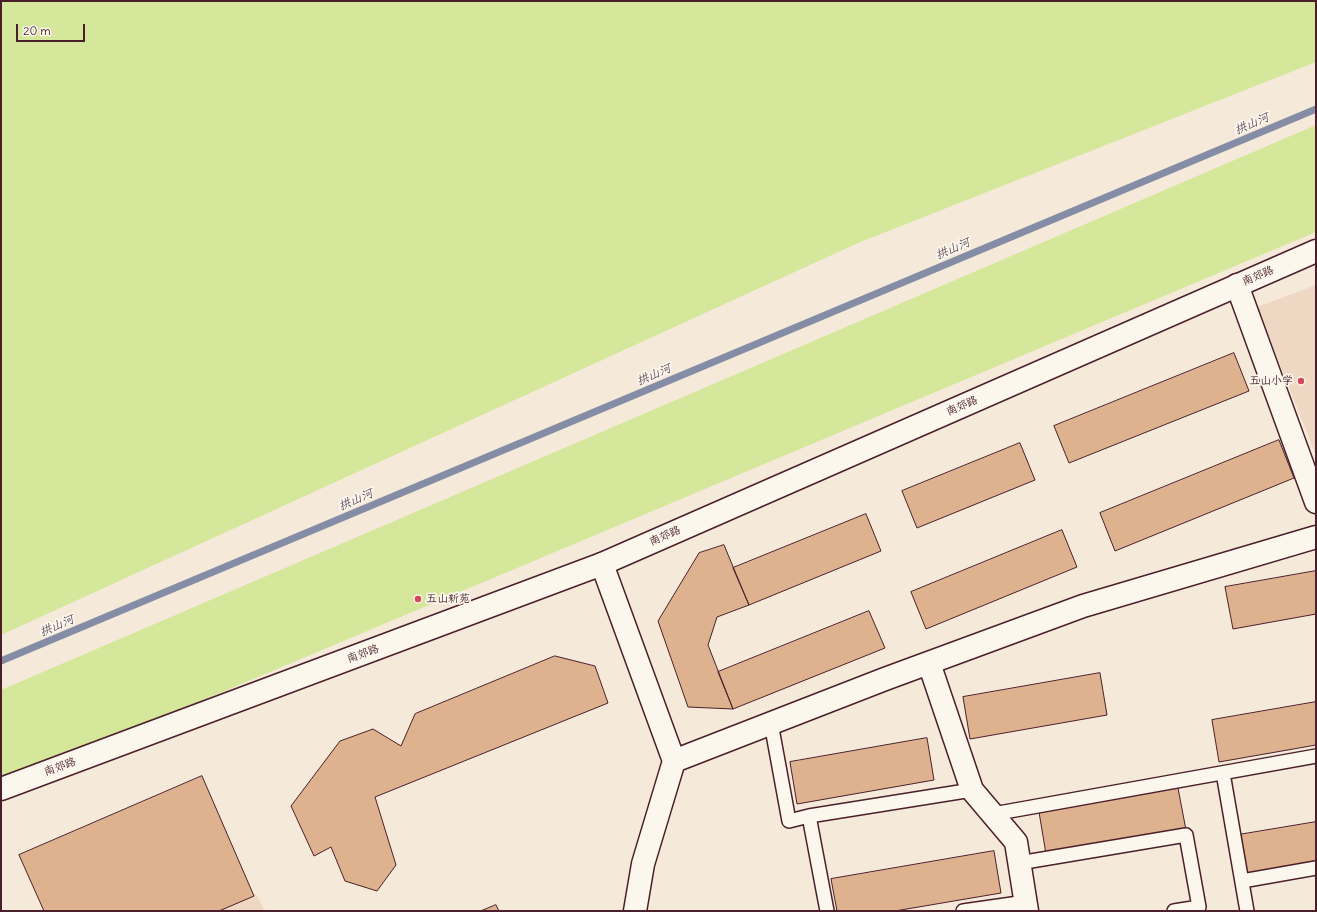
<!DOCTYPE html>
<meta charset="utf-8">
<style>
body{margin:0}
#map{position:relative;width:1317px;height:912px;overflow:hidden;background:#f5e9d9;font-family:Delius,sans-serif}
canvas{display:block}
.frame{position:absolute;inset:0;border:2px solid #4a1f2b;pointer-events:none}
.scale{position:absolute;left:16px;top:24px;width:69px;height:18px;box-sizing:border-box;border:2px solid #4a1f2b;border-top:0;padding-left:5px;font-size:12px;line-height:14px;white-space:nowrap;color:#4a1f2b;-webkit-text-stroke:3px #fbf7ec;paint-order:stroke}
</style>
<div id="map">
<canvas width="1317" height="912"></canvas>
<div class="frame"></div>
<div class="scale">20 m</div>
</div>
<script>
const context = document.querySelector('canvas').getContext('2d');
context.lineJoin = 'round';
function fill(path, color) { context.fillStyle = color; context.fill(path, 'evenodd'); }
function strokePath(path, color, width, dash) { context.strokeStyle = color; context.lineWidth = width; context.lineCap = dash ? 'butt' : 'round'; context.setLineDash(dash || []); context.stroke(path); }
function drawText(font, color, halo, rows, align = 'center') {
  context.font = font + ' Delius,"LXGW WenKai TC",sans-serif'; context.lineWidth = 3.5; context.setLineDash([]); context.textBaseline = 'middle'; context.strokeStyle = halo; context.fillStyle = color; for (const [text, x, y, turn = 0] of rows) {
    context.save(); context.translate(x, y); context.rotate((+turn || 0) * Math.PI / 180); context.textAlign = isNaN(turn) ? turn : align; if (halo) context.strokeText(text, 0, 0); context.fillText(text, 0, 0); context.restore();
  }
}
fill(new Path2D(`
 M1316 285V455L1257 307Z
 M256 894 265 911H218Z`), '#eed8c3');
fill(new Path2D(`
 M1 1H1316V62L858 243 1 635Z
 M1316 125V232L1 785V690Z`), '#d5e79a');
strokePath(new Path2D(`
 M1 661 1316 109`), '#848da5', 7);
const building = new Path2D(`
 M1234 353 1249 391 1069 463 1054 426Z
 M1279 440 1294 478 1115 551 1100 513Z
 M1020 443 1035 480 917 528 902 491Z
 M866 514 881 551 749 605 733 568Z
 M1062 530 1077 567 926 629 911 592Z
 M724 545 749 605 717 617 708 645 733 709 688 707 658 621 699 553Z
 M1316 571V614L1233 629 1225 587Z
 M869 611 885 648 733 709 718 672Z
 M555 656 595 666 608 703 375 797 396 865 377 891 345 881 331 847 314 856 291 806 340 741 373 729 401 746 415 714Z
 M1100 673 1107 715 970 739 963 697Z
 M1316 702V745L1219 762 1212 720Z
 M927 738 934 780 797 804 790 762Z
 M202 776 254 896 219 911H44L19 855Z
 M1178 788 1186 830 1046 854 1039 812Z
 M1316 822V865L1245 877 1238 835Z
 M994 851 1001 893 895 911H837L831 879Z
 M496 905 499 911H481Z`);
fill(building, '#deb28f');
strokePath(building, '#4a1f2b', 1);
const service = new Path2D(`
 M771 723 789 821 809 816 827 911
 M1223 773 1247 911
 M993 814 1316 756
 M809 816 972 790
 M1019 863 1186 835 1199 907 1174 911
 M1242 881 1316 868
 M963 911 1026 902`);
const minor = new Path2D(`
 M1237 285 1316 502
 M602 564 674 761 643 864 635 911
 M929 663 972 790 1016 842 1027 911
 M674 761 885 679 1083 606 1316 537`);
const tertiary = new Path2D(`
 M1 789 602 564 1316 251`);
strokePath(service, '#4a1f2b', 16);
strokePath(minor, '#4a1f2b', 25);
strokePath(tertiary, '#4a1f2b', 25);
strokePath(service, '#fbf7ec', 13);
strokePath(minor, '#fbf7ec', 22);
strokePath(tertiary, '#fbf7ec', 22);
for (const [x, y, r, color] of [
 [1301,381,4,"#d1495b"],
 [418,599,4,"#d1495b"]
]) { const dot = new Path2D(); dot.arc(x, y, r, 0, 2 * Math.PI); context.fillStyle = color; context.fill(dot); strokePath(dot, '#fbf7ec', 1.5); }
drawText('11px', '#4a1f2b', '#fbf7ec', [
 ["南郊路",1258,276,-23],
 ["南郊路",962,406,-24],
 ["南郊路",665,536,-24],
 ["南郊路",363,654,-20],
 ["南郊路",60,767,-20]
]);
drawText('11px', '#4a1f2b', '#fbf7ec', [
 ["五山小学",1293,381],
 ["五山新苑",426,599,"left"]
], 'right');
drawText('italic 12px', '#624d5e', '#fbf7ec', [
 ["拱山河",1252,124,-23],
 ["拱山河",953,249,-23],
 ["拱山河",654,375,-23],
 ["拱山河",356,500,-23],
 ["拱山河",57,626,-23]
]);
</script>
